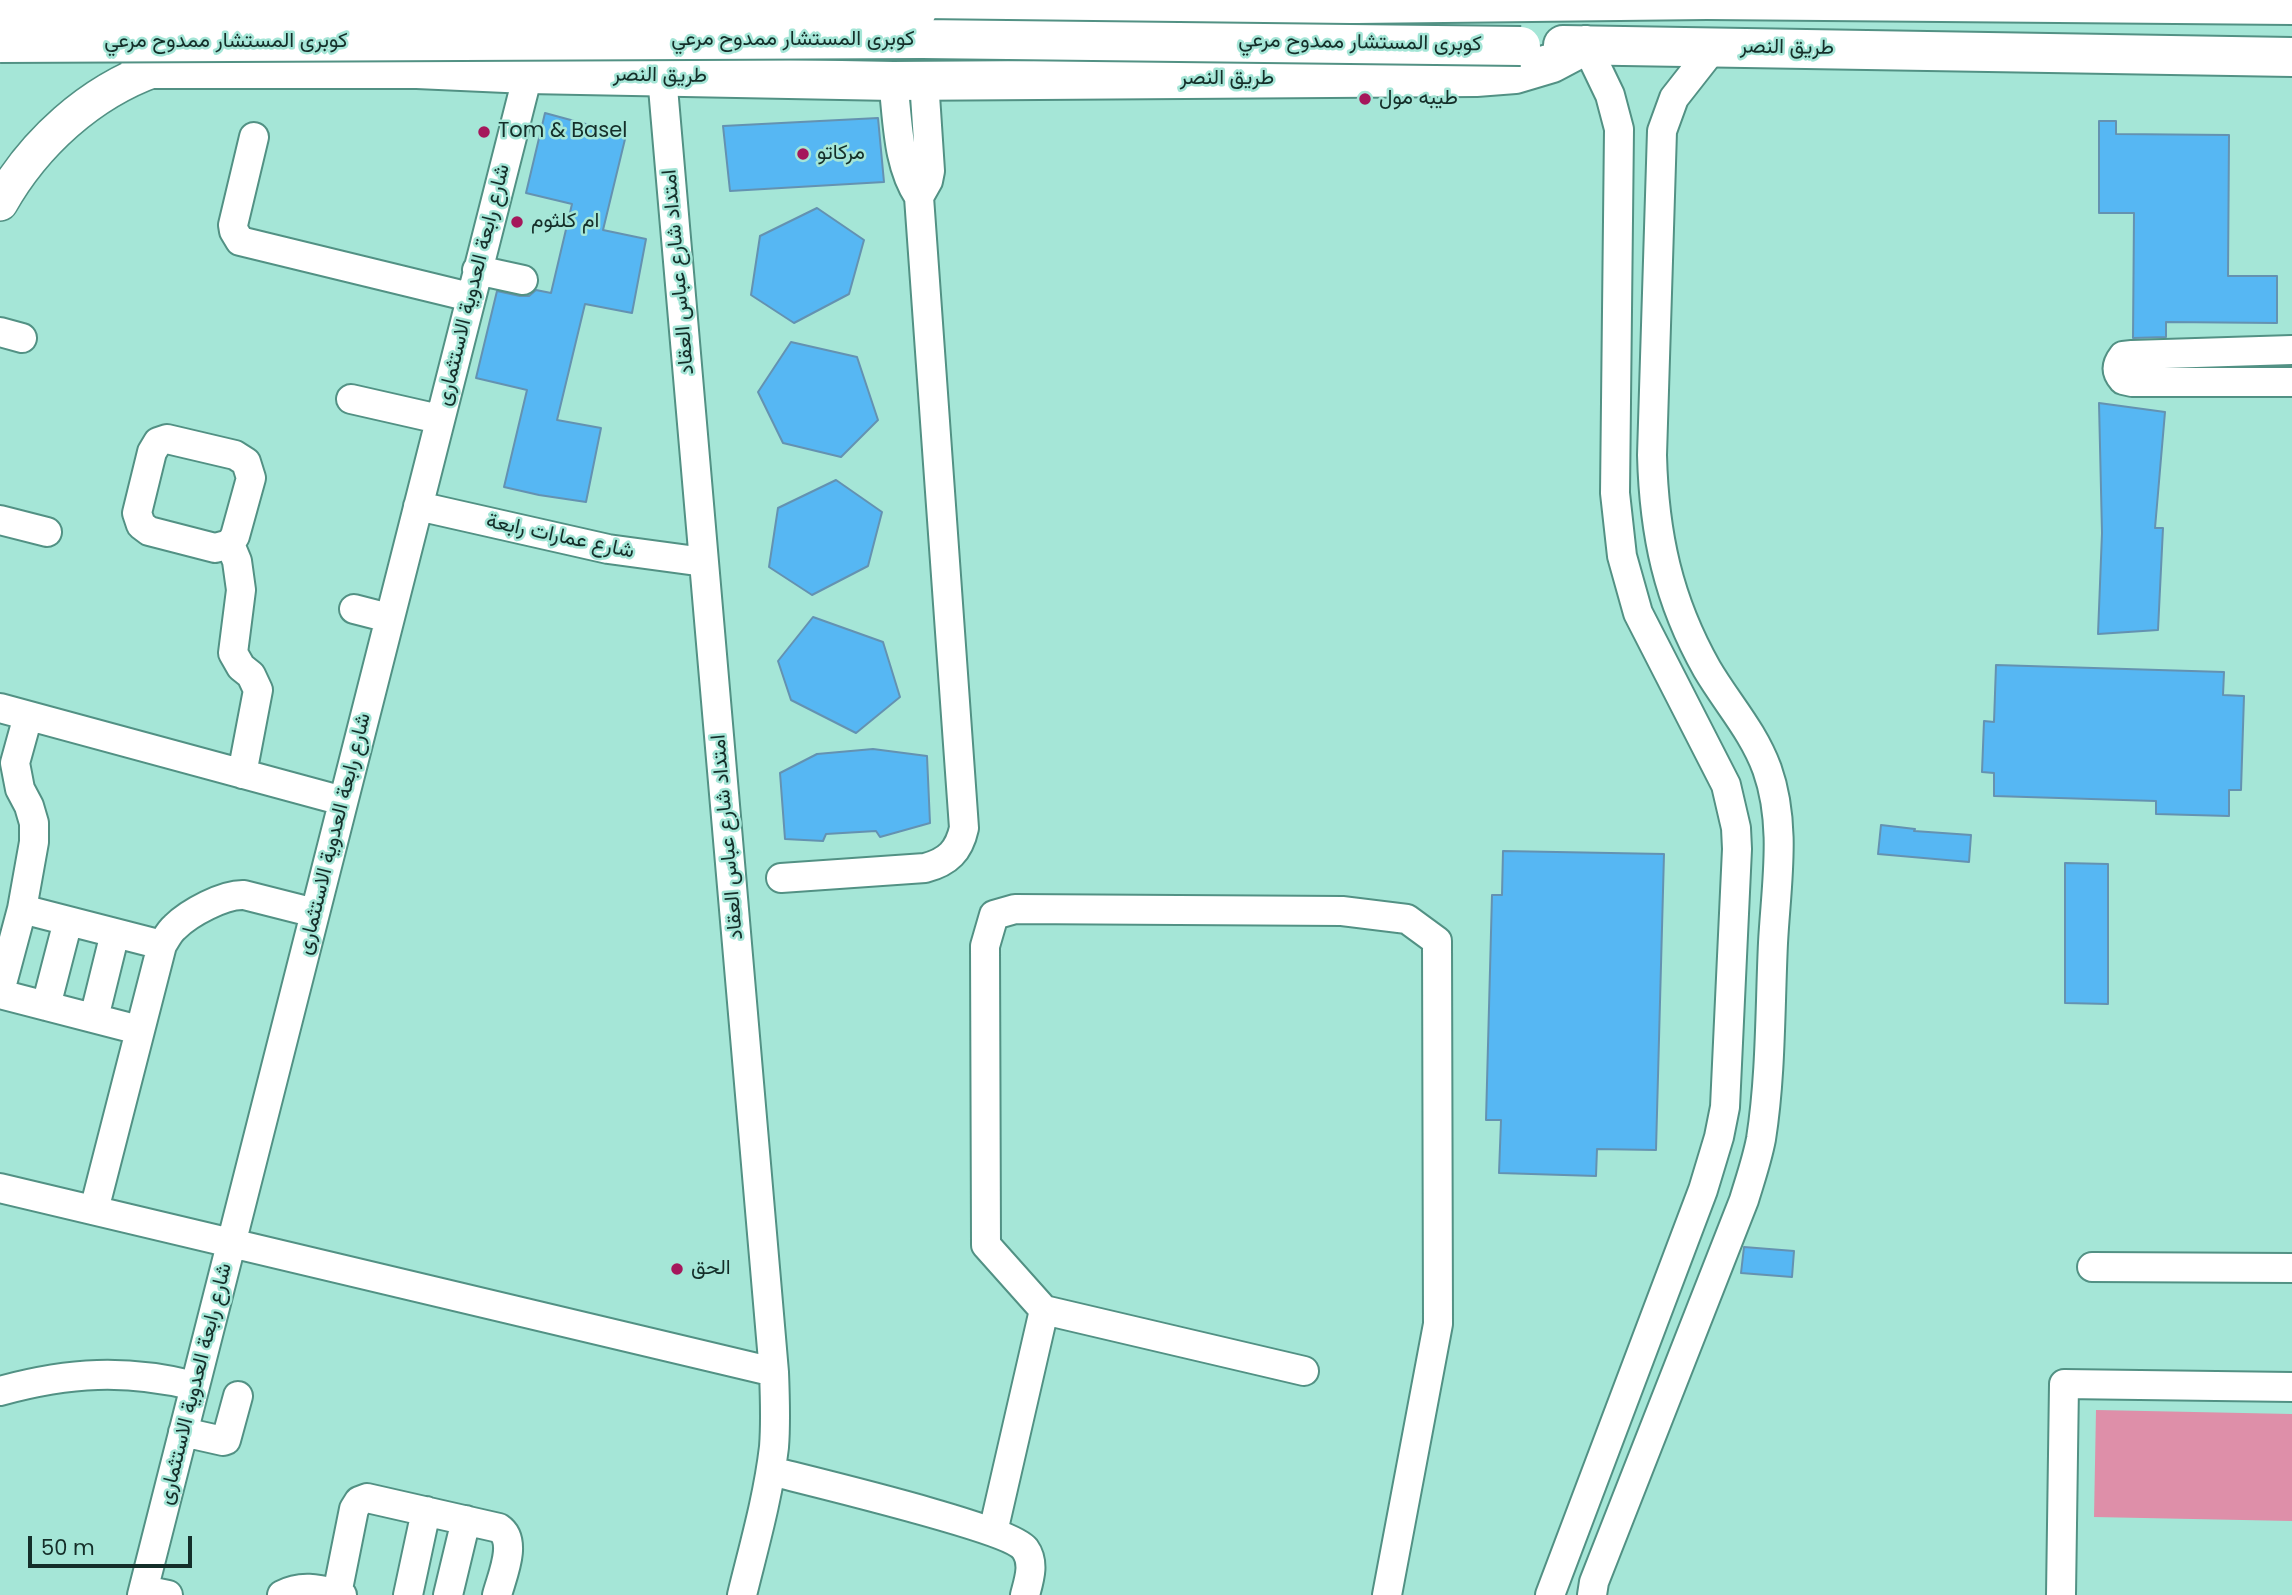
<!DOCTYPE html>
<meta charset="utf-8">
<style>
body{margin:0}
#map{position:relative;width:2292px;height:1595px;overflow:hidden;background:#a5e6d7;font-family:Poppins,sans-serif}
canvas{display:block}
.scale{position:absolute;left:28px;top:1536px;width:164px;height:32px;box-sizing:border-box;border:4px solid #142e29;border-top:0;padding-left:9px;font-size:21px;line-height:24px;white-space:nowrap;color:#142e29;-webkit-text-stroke:5px #a5e6d7;paint-order:stroke}
</style>
<div id="map">
<canvas width="2292" height="1595"></canvas>
<div class="scale">50 m</div>
</div>
<script>
const context = document.querySelector('canvas').getContext('2d');
context.lineJoin = 'round';
function fill(path, color) { context.fillStyle = color; context.fill(path, 'evenodd'); }
function strokePath(path, color, width, dash) { context.strokeStyle = color; context.lineWidth = width; context.lineCap = dash ? 'butt' : 'round'; context.setLineDash(dash || []); context.stroke(path); }
function drawText(font, color, halo, rows, align = 'center') {
  context.font = font + ' Poppins,Vazirmatn,sans-serif'; context.lineWidth = 5; context.setLineDash([]); context.textBaseline = 'middle'; context.strokeStyle = halo; context.fillStyle = color; for (const [text, x, y, turn = 0] of rows) {
    context.save(); context.translate(x, y); context.rotate((+turn || 0) * Math.PI / 180); context.textAlign = isNaN(turn) ? turn : align; if (halo) context.strokeText(text, 0, 0); context.fillText(text, 0, 0); context.restore();
  }
}
fill(new Path2D(`
 M2096 1410 2292 1414V1521L2094 1517Z`), '#de8fa9');
const building = new Path2D(`
 M545 113 626 135 603 230 646 239 632 313 585 304 557 420 601 428 586 502 539 495 504 487 527 390 476 378 497 291 520 296H529L536 290 551 293 572 204 526 193Z
 M878 118 884 182 730 191 723 126Z
 M2099 121H2116V134L2229 135 2228 276H2277V323L2166 322V337L2133 338 2134 213H2099Z
 M817 208 864 240 849 294 794 323 751 295 760 236Z
 M791 342 857 357 878 420 841 457 783 443 758 392Z
 M2099 403 2165 412 2155 528H2163L2158 630 2098 634 2102 533Z
 M836 480 882 512 868 566 812 595 769 567 778 508Z
 M813 617 883 642 900 697 856 733 791 700 778 661Z
 M1996 665 2224 672 2223 695 2244 696 2241 790H2229V816L2156 814V801L1994 796V773L1982 772 1984 721 1994 722Z
 M873 749 927 756 930 823 880 837 876 831 826 834 823 841 785 839 780 773 817 754Z
 M1881 825 1915 829 1914 831 1971 835 1969 862 1878 854Z
 M1503 851 1664 854 1656 1150 1597 1149 1596 1176 1499 1173 1501 1120H1486L1492 895H1502Z
 M2065 863 2108 864V1004L2065 1003Z
 M1744 1247 1794 1251 1792 1277 1741 1273Z`);
fill(building, '#56b7f3');
strokePath(building, '#6492b1', 2);
const minor = new Path2D(`
 M662 76 774 1372C775 1397 776 1422 774 1447 768 1498 754 1546 742 1595
 M254 137 233 225 234 231 240 241 470 297
 M919 197 928 181 930 171 924 80
 M477 270 523 280
 M0 332 22 338
 M2292 350 2132 355 2123 356C2116 365 2115 371 2123 380L2132 382H2292
 M351 399 439 419
 M167 439 235 455 246 462 251 478 235 536 230 544 215 548 149 531 141 525 137 513 152 452 158 442Z
 M418 506 608 549 704 562
 M0 520 47 532
 M230 544 237 561 241 590 233 653 241 667 251 675 258 690 242 774
 M354 609 389 618
 M0 708 343 801
 M781 878 925 868C948 862 959 851 964 828L919 197C897 164 898 120 893 81
 M22 909 162 945
 M0 991 22 909 34 842V823L29 806 20 789 15 763 28 716
 M0 994 139 1030
 M46 1006 68 921
 M94 1018 115 933
 M0 1188 774 1372
 M94 1210 162 945C166 939 169 932 175 927 189 913 224 894 244 895L315 913
 M2092 1267 2292 1268
 M1304 1371 1044 1310 986 1245 985 946 994 915 1015 909 1342 911 1407 919 1437 941 1438 1324 1387 1595
 M0 1391C69 1372 126 1369 195 1386
 M183 1432 223 1441 226 1440 238 1396
 M771 1471C809 1481 1009 1528 1025 1549 1035 1563 1029 1580 1025 1595
 M993 1532 1044 1310
 M144 1590 168 1595
 M337 1594 354 1509 359 1501 367 1498 499 1528C518 1541 502 1576 497 1595
 M142 1595 528 74
 M282 1595C303 1584 321 1590 342 1595
 M408 1595 426 1511
 M448 1595 466 1520
 M1550 1595 1703 1190 1719 1137 1725 1107 1737 849 1736 828 1726 785 1638 613 1622 556 1615 493 1619 129 1610 95 1586 45
 M1592 1595 1594 1582 1744 1200C1750 1180 1757 1160 1761 1139 1771 1076 1770 1007 1773 943 1776 885 1787 825 1767 769 1753 731 1727 703 1707 669 1668 600 1654 534 1652 455L1662 131 1674 98 1714 47
 M2061 1595 2064 1384 2292 1387`);
const major = new Path2D(`
 M0 203C34 143 90 92 155 69`);
const highway = new Path2D(`
 M918 9 1707 0 2292 5
 M131 16C127 44 133 53 155 69H417L528 74 893 81 1476 77 1515 74 1552 63 1586 45
 M1563 45 2292 57`);
strokePath(minor, '#529184', 32);
strokePath(major, '#529184', 38);
strokePath(highway, '#529184', 42);
strokePath(minor, '#fff', 28);
strokePath(major, '#fff', 35);
strokePath(highway, '#fff', 38);
const highwayBridge = new Path2D(`
 M0 13 918 9
 M0 43 922 39 1521 46`);
strokePath(highwayBridge, '#529184', 42, []);
strokePath(highwayBridge, '#fff', 38);
for (const [x, y, r, color] of [
 [1365,99,7,"#a5175b"],
 [484,132,7,"#a5175b"],
 [803,154,7,"#a5175b"],
 [517,222,7,"#a5175b"],
 [677,1269,7,"#a5175b"]
]) { const dot = new Path2D(); dot.arc(x, y, r, 0, 2 * Math.PI); context.fillStyle = color; context.fill(dot); strokePath(dot, '#a5e6d7', 2.5); }
drawText('21px', '#142e29', '#a5e6d7', [
 ["كوبرى المستشار ممدوح مرعي",793,40],
 ["كوبرى المستشار ممدوح مرعي",226,42],
 ["كوبرى المستشار ممدوح مرعي",1360,43,1],
 ["طريق النصر",1787,48,1],
 ["طريق النصر",660,76,1],
 ["طريق النصر",1227,79],
 ["امتداد شارع عباس العقاد",679,272,-95],
 ["شارع رابعة العدوية الاستثمارى",474,285,-76],
 ["شارع عمارات رابعة",560,537,12],
 ["شارع رابعة العدوية الاستثمارى",335,834,-76],
 ["امتداد شارع عباس العقاد",728,837,-95],
 ["شارع رابعة العدوية الاستثمارى",196,1384,-76]
]);
drawText('21px', '#142e29', '#a5e6d7', [
 ["طيبه مول",1379,99],
 ["Tom & Basel",498,132],
 ["مركاتو",817,154],
 ["ام كلثوم",531,222],
 ["الحق",691,1269]
], 'left');
</script>
